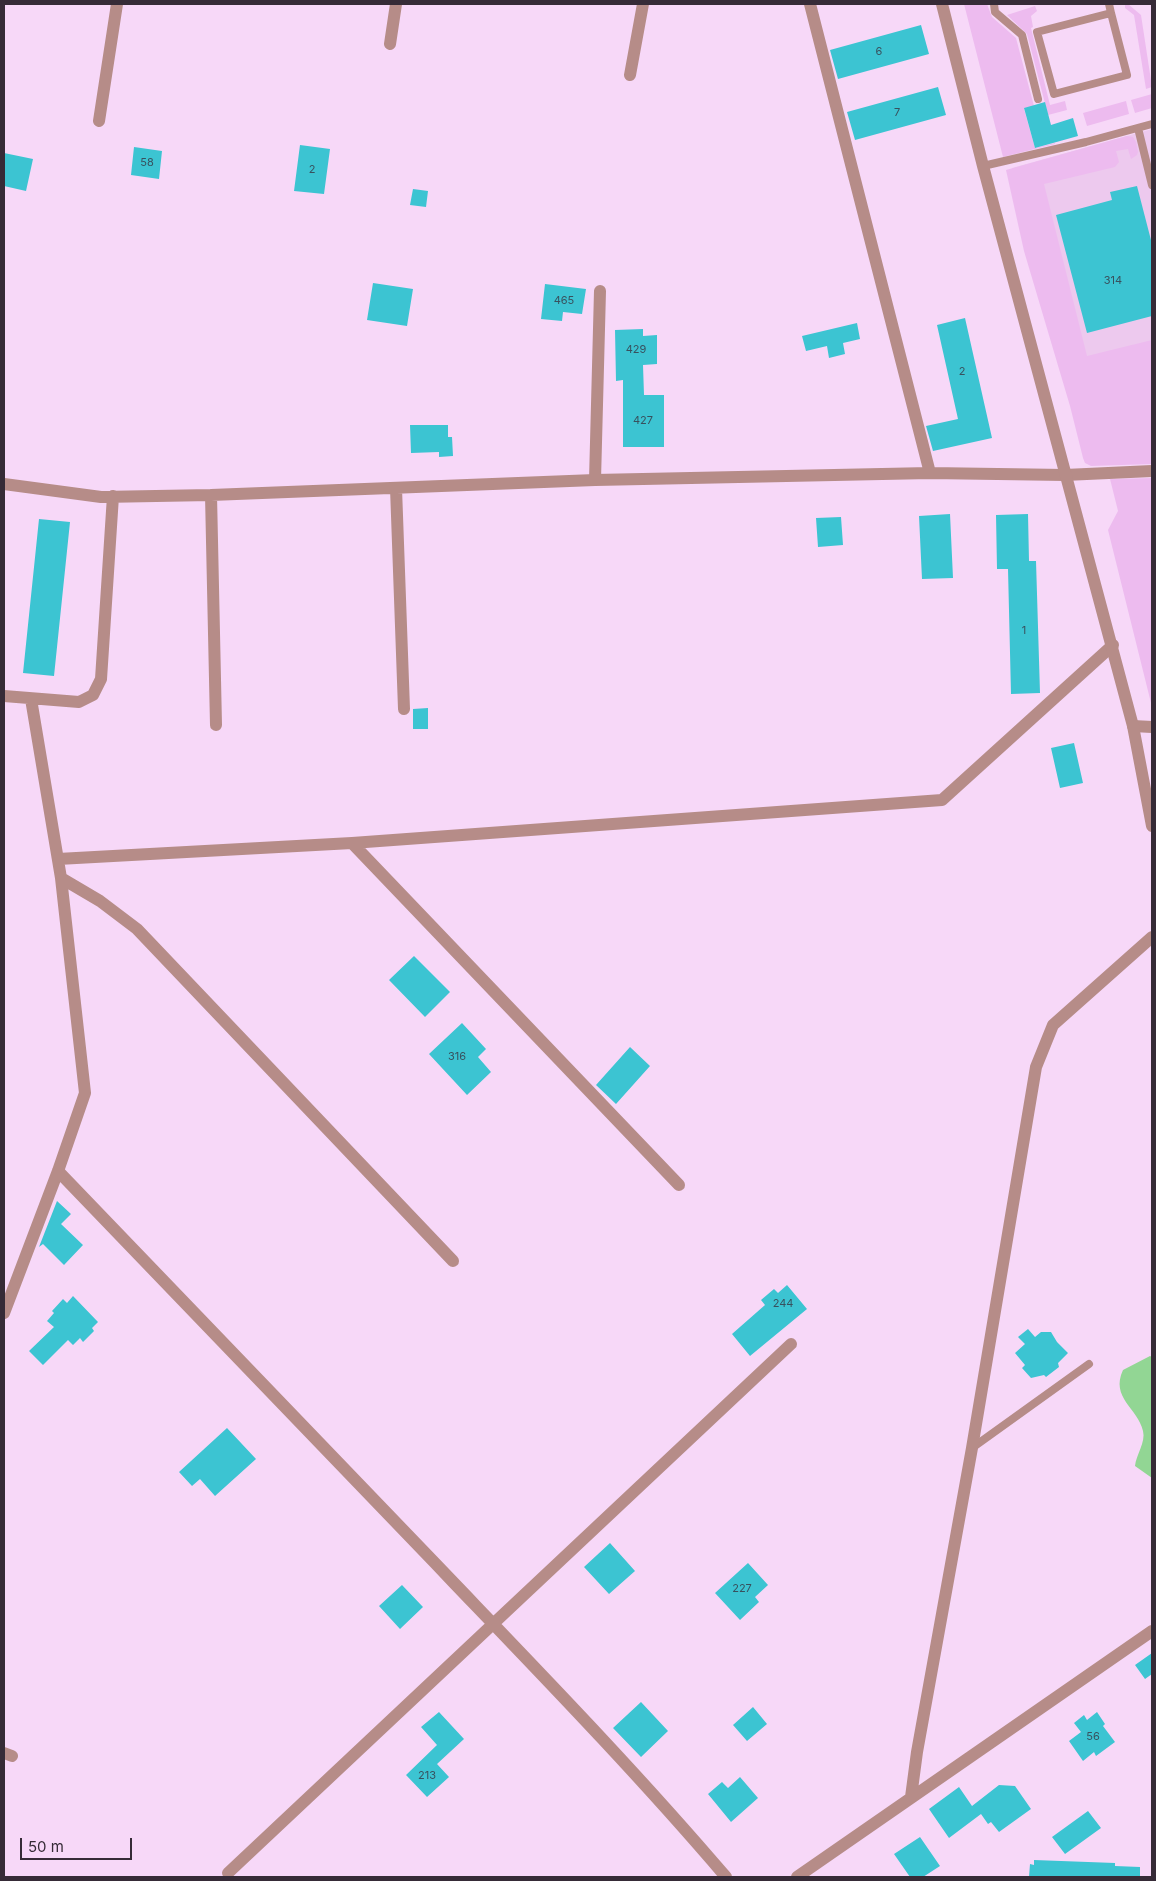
<!DOCTYPE html>
<style>
body{margin:0}
#map{position:relative;width:1156px;height:1881px;overflow:hidden;background:#f7d8f8;font-family:Inter,sans-serif}
canvas{display:block}
.frame{position:absolute;inset:0;border:5px solid #362b37;pointer-events:none}
.scale{position:absolute;left:20px;top:1838px;width:112px;height:22px;box-sizing:border-box;border:2px solid #362b37;border-top:0;padding-left:6px;font-size:15px;line-height:18px;white-space:nowrap;color:#362b37;-webkit-text-stroke:4px #f7d8f8;paint-order:stroke}
</style>
<div id="map">
<canvas width="1156" height="1881"></canvas>
<div class="frame"></div>
<div class="scale">50 m</div>
</div>
<script>
const context = document.querySelector('canvas').getContext('2d');
context.lineJoin = 'round';
function fill(path, color) { context.fillStyle = color; context.fill(path, 'evenodd'); }
function strokePath(path, color, width, dash) { context.strokeStyle = color; context.lineWidth = width; context.lineCap = dash ? 'butt' : 'round'; context.setLineDash(dash || []); context.stroke(path); }
function drawText(font, color, halo, rows, align = 'center') {
  context.font = font + ' Inter,sans-serif'; context.lineWidth = 4; context.setLineDash([]); context.textBaseline = 'middle'; context.strokeStyle = halo; context.fillStyle = color; for (const [text, x, y, turn = 0] of rows) {
    context.save(); context.translate(x, y); context.rotate((+turn || 0) * Math.PI / 180); context.textAlign = isNaN(turn) ? turn : align; if (halo) context.strokeText(text, 0, 0); context.fillText(text, 0, 0); context.restore();
  }
}
fill(new Path2D(`
 M1152 129V403L1092 419 1012 168Z`), '#edc9ee');
fill(new Path2D(`
 M964 4H987L992 17 1016 38 1034 106 1024 109 1035 148 1055 143V144L1003 157Z
 M1125 4H1128L1141 15 1152 87 1146 89 1134 15 1125 8Z
 M1035 6 1037 11 1031 16 1033 27 1031 28 1050 105 1065 101 1067 110 1048 115 1027 34 1007 15Z
 M1152 94V108L1135 113 1131 100Z
 M1126 101 1129 114 1087 126 1083 113Z
 M1127 136 1133 137 1136 142 1138 152 1137 155 1131 159 1128 149 1116 151 1119 162 1115 167 1044 184 1087 356 1152 340V464L1091 466 1085 463 1083 458 1070 406 1024 251 1006 170Z
 M1152 478V707L1108 530 1118 511 1110 479Z`), '#edbbef');
fill(new Path2D(`
 M1150 1356 1152 1357V1478L1135 1466C1136 1455 1146 1442 1143 1431 1138 1408 1110 1398 1123 1370Z`), '#92d694');
fill(new Path2D(`
 M921 25 929 54 838 79 830 50Z
 M938 87 946 115 855 140 847 112Z
 M1045 102 1051 125 1073 118 1078 136 1035 148 1024 108Z
 M300 145 330 149 324 194 294 191Z
 M134 147 162 151 159 179 131 175Z
 M4 153 33 159 26 191 4 186Z
 M1137 186 1152 244V316L1087 333 1056 215 1112 200 1110 192Z
 M413 189 428 191 426 207 410 205Z
 M373 283 413 289 407 326 367 320Z
 M545 284 586 289 582 314 563 312 562 321 541 319Z
 M965 318 992 438 933 451 926 426 958 419 937 325Z
 M857 323 860 339 843 343 845 354 829 358 827 346 806 351 802 336Z
 M643 329V336L657 335V364L643 365 644 395H664V447H623V380L616 381 615 330Z
 M410 425H448V437H452L453 456 439 457V452L411 453Z
 M950 514 953 578 922 579 919 516Z
 M1028 514 1029 561H1036L1040 693 1011 694 1008 569H997L996 515Z
 M841 517 843 545 818 547 816 518Z
 M39 519 70 522 54 676 23 673Z
 M428 708V729H413V709Z
 M1074 743 1083 783 1060 788 1051 748Z
 M414 956 450 992 425 1017 389 980Z
 M462 1023 486 1049 478 1057 491 1072 467 1095 429 1054Z
 M630 1047 650 1066 616 1104 596 1085Z
 M57 1201 71 1214 61 1224 83 1245 64 1265 43 1244 39 1247Z
 M787 1285 807 1309 750 1356 732 1334 765 1305 761 1300 774 1289 778 1293Z
 M73 1296 98 1322 92 1328 94 1331 83 1342 80 1338 73 1345 68 1340 43 1365 29 1351 54 1327 47 1321 54 1313 52 1311 63 1299 67 1303Z
 M1028 1329 1035 1337 1041 1332H1051L1057 1342 1068 1353 1058 1363 1059 1367 1046 1377 1044 1375 1031 1378 1022 1368 1025 1365 1015 1353 1025 1344 1018 1337Z
 M227 1428 256 1459 215 1496 200 1479 192 1486 179 1472Z
 M610 1543 635 1571 609 1594 584 1567Z
 M748 1563 768 1585 755 1597 759 1602 740 1620 715 1593Z
 M402 1585 423 1607 400 1629 379 1606Z
 M1152 1653V1674L1145 1679 1135 1665Z
 M641 1702 668 1731 641 1757 613 1728Z
 M753 1707 767 1724 747 1741 733 1725Z
 M439 1712 464 1739 437 1764 449 1777 427 1797 406 1775 437 1745 421 1727Z
 M1097 1712 1105 1724 1103 1726 1115 1742 1096 1756 1094 1752 1083 1761 1069 1741 1081 1732 1074 1723 1084 1715 1087 1720Z
 M740 1777 758 1798 731 1822 708 1794 722 1782 728 1788Z
 M999 1785 1015 1786 1031 1809 999 1832 991 1822 988 1824 981 1814 949 1838 929 1809 959 1787 972 1806Z
 M1088 1811 1101 1828 1065 1854 1052 1837Z
 M920 1837 940 1866 923 1877H910L894 1854Z
 M1034 1860 1115 1863V1866L1140 1867V1877H1029L1030 1864 1034 1865Z`), '#3cc4d2');
strokePath(new Path2D(`
 M1151 71H1152`), '#937f94', 2.5, [1, 4]);
strokePath(new Path2D(`
 M994 4 995 12 1022 35 1038 99
 M1109 4 1111 13 1127 75 1054 94 1037 32 1111 13
 M1138 128 1152 185
 M983 166 1086 142 1152 124
 M972 1448 1089 1364`), '#b68c88', 8);
strokePath(new Path2D(`
 M810 4 930 473
 M390 44 396 4
 M630 75 643 4
 M99 121 117 4
 M595 480 600 291
 M4 484 101 497 211 495 595 480 930 473 1065 475 1152 471
 M396 488 404 709
 M211 495 216 725
 M4 696 79 702 93 695 101 679 113 496
 M1133 726 1152 727
 M352 843 679 1185
 M58 859 352 843 942 800 1113 645
 M61 878 100 901 137 929 453 1261
 M58 1171C191 1308 323 1445 454 1583 546 1679 639 1775 726 1877
 M4 1313 58 1171 85 1093 61 878 31 699
 M4 1753 12 1756
 M911 1797 917 1752 972 1448 1036 1067 1053 1025 1152 937
 M228 1873 791 1344
 M797 1877 1152 1631`), '#b68c88', 12);
strokePath(new Path2D(`
 M942 4 983 166 1133 726 1152 826`), '#b68c88', 12);
drawText('11px', '#38515e', null, [
 ["6",879,52],
 ["7",897,113],
 ["58",147,163],
 ["2",312,170],
 ["314",1113,281],
 ["465",564,301],
 ["429",636,350],
 ["2",962,372],
 ["427",643,421],
 ["1",1024,631],
 ["316",457,1057],
 ["244",783,1304],
 ["227",742,1589],
 ["56",1093,1737],
 ["213",427,1776]
]);
</script>
